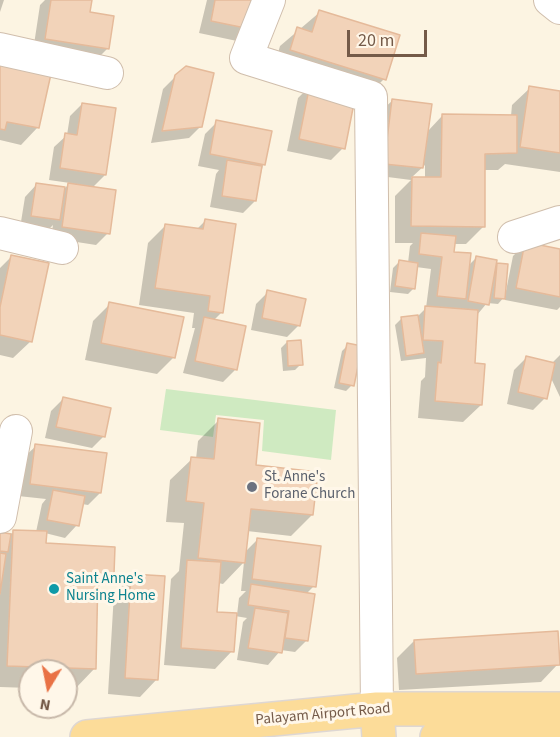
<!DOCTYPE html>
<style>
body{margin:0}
#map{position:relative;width:560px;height:737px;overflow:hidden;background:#fcf4e2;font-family:"Source Sans 3",sans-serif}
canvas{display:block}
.north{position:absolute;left:18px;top:659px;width:60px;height:60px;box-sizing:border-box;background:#fff7e9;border:2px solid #c7b8a9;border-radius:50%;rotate:190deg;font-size:16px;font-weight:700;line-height:24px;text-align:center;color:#745a48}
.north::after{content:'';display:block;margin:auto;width:21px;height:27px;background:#e97245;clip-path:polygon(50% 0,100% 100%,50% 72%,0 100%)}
.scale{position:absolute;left:347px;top:30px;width:80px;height:27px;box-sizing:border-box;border:3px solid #745a48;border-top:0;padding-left:8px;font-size:18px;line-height:21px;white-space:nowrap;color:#745a48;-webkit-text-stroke:4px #fff7e9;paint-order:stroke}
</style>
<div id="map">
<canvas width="560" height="737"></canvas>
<div class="north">N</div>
<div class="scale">20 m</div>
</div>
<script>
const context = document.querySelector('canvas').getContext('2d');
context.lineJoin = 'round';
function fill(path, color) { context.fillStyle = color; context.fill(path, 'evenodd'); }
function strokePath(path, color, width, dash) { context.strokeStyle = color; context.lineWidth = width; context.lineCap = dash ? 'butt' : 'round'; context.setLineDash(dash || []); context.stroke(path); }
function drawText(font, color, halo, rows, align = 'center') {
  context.font = font + ' "Source Sans 3",sans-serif'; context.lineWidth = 6; context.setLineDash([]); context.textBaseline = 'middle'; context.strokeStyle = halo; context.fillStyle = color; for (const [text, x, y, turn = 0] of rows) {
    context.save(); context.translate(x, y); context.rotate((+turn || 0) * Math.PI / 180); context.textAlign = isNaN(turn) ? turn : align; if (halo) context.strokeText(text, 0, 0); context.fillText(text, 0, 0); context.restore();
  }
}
fill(new Path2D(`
 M166 389 336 410 331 460 262 451 264 420 216 415 213 437 160 430Z`), '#cfeac1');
fill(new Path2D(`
 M0 0H4L0 12Z
 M45 0H90L88 14 108 48 96 60 33 51 40 5Z
 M207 0H255L237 41 199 33Z
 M320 12 384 79 367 96 355 93 343 148 331 160 287 151 298 98 311 85 274 67 280 46Z
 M0 65 38 127 21 145 0 140Z
 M176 76 201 126 189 138 151 143 163 89Z
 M530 88 560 92V172L505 164 498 170H484V226L466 244H453L452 253 468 266 476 258 494 268 497 264 506 291 513 256 525 244 560 251V307L557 310 505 300V296L498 304 487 303 477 315 473 364 481 405 463 422 418 418 421 381 425 377 426 358 401 361 395 325 401 319 417 317 426 308 431 269 416 267 414 288 408 294 390 292 393 268 399 262 408 263 410 246 413 243H395V196L411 180 372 175 380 112 393 100 427 132 442 116H511L512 105ZM425 165V179L411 178Z
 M82 104 105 175 92 188 108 233 96 245 51 238 53 225 47 231 20 228 25 197 37 184 65 188 70 183 49 180 54 147 67 135 70 116Z
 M217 122 270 133 255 201 243 213 210 207 216 174 219 170 198 166 205 134Z
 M205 221 222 312 213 321 235 370 223 382 183 373 195 328H192L194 313 139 305 148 243 165 226 196 230Z
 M12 256 31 341 13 358 0 355V268Z
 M268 292 299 325 287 337 251 330 256 304Z
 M110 304 174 357 157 374 85 360 93 321Z
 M287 342 301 364 295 370 283 371 281 348Z
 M348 345 352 385 346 391 334 388 342 351Z
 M560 355V397L550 376 545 398 533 410 507 404 514 370 526 358 551 364Z
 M63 399 104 436 92 448 45 438 51 411Z
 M219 420 254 467 312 515 291 536 247 531 245 552 257 540 314 586 306 594 307 640 295 652 281 650 268 665 237 660 243 622 247 618 235 616 232 651 215 669 164 665 171 579 179 571 184 523 166 522 170 480 192 459H196L198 441ZM244 562 241 591H246L239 598 237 615 215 613 218 583 223 584Z
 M36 446 100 493 88 505 82 504 77 525 65 538 45 533V545L112 573 96 589 95 668 74 690 66 689V671H30V688L0 687V534L36 532 42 504 46 499 18 496 23 458Z
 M132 576 157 679 140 697 108 694 114 593Z
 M414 641 558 664 541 682 399 690 397 658Z`), '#0003');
const building = new Path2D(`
 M51 0H92L90 12 114 16 109 49 45 39Z
 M215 0H257L250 29 211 21Z
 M319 10 400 35 386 80 290 50 297 27 312 32Z
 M0 63 51 74 39 128 7 122 5 130 0 129Z
 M186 66 214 73 202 127 162 131 175 75Z
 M310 84 356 93 345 149 299 139Z
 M529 86 560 91V153L520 147Z
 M392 99 432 104 423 168 384 164Z
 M82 103 116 108 106 175 60 168 65 133 77 135Z
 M442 114 517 115V153L485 154V227L411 226 412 177H441Z
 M216 120 272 131 265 165 210 154Z
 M227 160 262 166 256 201 222 196Z
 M36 183 65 187 60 220 31 216Z
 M68 183 116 190 110 234 62 227Z
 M205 219 236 224 223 313 208 311 210 296 155 288 165 224 203 229Z
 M421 233 456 236 454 252 471 253 466 299 437 296 442 257 419 254Z
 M525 242 560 249V297L516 288Z
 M11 255 49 263 32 342 0 335V307Z
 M476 256 497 260 489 305 468 301Z
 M399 260 418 263 415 289 395 286Z
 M497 263 508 264 505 299 494 298Z
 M267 290 306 299 300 326 262 318Z
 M109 302 184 317 175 358 101 343Z
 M425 306 478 310 475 363 485 364 482 405 435 401 438 362 441 363 443 341 423 340Z
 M418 315 424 353 406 356 401 317Z
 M204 317 246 326 237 370 195 361Z
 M301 340 303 365 288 366 287 341Z
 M347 343 362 346 354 386 339 383Z
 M526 356 555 363 547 399 518 392Z
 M63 397 111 408 105 437 56 427Z
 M218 418 260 423 256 465 318 472 313 515 251 509 245 563 198 558 204 503 186 501 191 457 214 459Z
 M35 444 107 453 101 493 30 484Z
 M53 490 85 496 79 526 47 520Z
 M13 530 47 531 46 543 115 547 114 574 98 573 96 669 7 666Z
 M0 532 11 534 8 552 0 551Z
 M257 538 321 546 316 587 252 579Z
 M0 553 6 554 0 594Z
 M187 560 221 562 217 612 237 613 234 652 181 648Z
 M131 574 165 576 158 680 125 678Z
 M251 584 315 594 308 641 285 638 289 611 248 605Z
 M255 608 288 613 282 653 248 648Z
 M558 631 560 665 416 674 414 640Z`);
fill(building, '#f2d3b9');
strokePath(building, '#e5ba9a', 1.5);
const minor = new Path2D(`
 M269 0 246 58 371 97 377 709
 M550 0 560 8
 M0 49 107 73
 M0 233 62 248
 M514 237 560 222
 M0 517 16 431`);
const major = new Path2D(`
 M377 709 379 737
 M87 737 377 709H560
 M437 737 560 734`);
strokePath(minor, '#d0beac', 34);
strokePath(major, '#ded7d3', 36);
strokePath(minor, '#fff', 32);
strokePath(major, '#fcdc99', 33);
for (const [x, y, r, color] of [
 [252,487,6,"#6b7280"],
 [54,589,6,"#0f9aa8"]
]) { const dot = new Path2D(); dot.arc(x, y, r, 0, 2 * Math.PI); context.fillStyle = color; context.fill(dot); strokePath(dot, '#fff7e9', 2); }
drawText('15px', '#5b616d', '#fff7e9', [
 ["St. Anne's",264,478],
 ["Forane Church",264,495]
], 'left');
drawText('15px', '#0d838f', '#fff7e9', [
 ["Saint Anne's",66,580],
 ["Nursing Home",66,597]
], 'left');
drawText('15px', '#745a48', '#fff7e9', [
 ["Palayam Airport Road",323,715,-5]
]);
</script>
